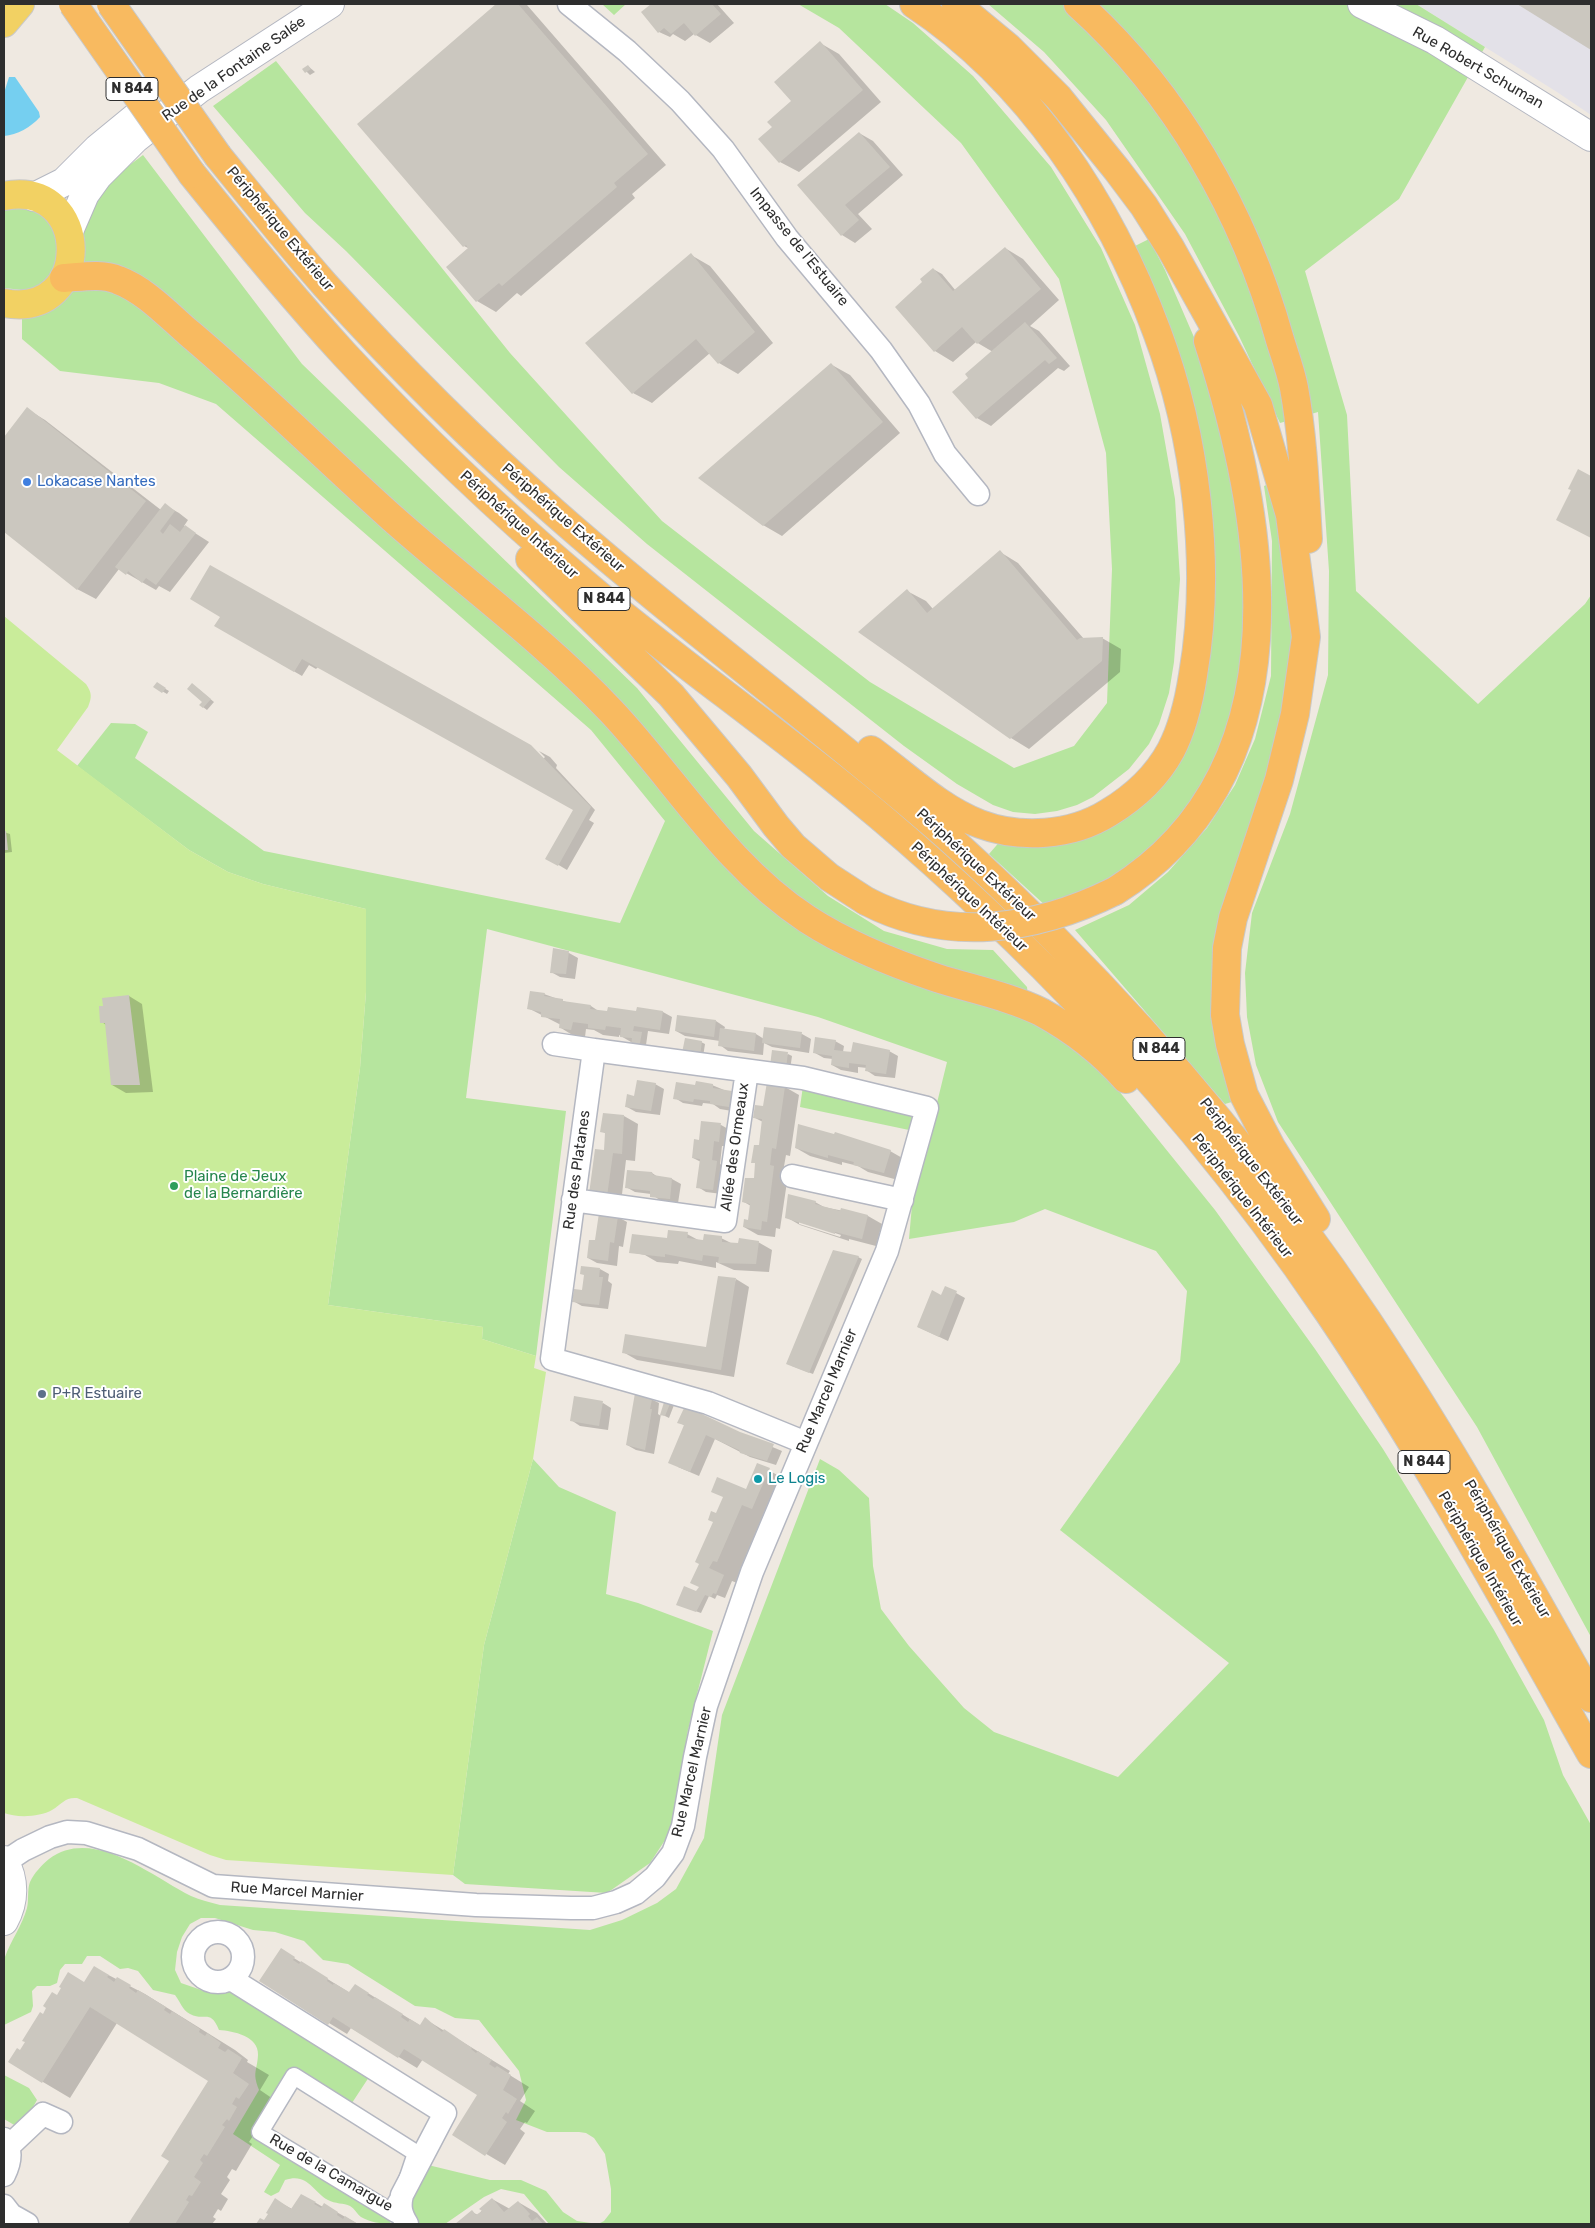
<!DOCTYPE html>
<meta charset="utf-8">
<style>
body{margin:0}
#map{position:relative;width:1595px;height:2228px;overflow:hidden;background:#efe9e1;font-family:Rubik,sans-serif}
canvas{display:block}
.frame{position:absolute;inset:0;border:5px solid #2e2e2e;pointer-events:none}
</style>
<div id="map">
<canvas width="1595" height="2228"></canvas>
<div class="frame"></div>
</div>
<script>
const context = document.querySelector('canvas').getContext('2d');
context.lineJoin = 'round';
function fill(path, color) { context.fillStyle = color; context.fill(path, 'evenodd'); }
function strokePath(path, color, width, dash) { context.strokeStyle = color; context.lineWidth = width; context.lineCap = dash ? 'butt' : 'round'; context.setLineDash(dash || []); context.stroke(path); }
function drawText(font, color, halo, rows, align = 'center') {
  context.font = font + ' Rubik,sans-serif'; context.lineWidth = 4; context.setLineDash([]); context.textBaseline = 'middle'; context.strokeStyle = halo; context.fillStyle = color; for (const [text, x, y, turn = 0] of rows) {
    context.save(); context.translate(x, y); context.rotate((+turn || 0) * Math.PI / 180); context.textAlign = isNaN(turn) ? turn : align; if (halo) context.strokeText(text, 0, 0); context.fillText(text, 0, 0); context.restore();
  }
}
fill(new Path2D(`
 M1416 4H1591V115L1557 92Z`), '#e3e1e8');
fill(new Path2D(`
 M602 4H626L614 15Z
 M798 4H885L913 23 973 76 1051 167 1101 248 1135 325 1160 414 1175 499 1180 579 1174 662 1169 693 1159 724 1149 744 1129 769 1093 797 1077 805 1057 811 1035 814 1013 812 993 805 957 784 904 746 647 544 559 467 346 251 305 213 213 106 276 61 510 353 662 521 870 682 1014 768 1074 746 1107 703 1112 569 1106 453 1059 279 961 143 839 28Z
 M988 4H1416L1485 47 1399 199 1305 271 1347 415 1356 591 1478 704 1585 604 1591 595V1637L1477 1427 1278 1122 1256 1065 1247 1017 1245 973 1252 913 1290 814 1328 675 1329 571 1318 412 1280 423 1239 336 1185 234 1106 120 1044 52Z
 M143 155 302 364 637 688 754 831 828 896 884 931 947 949 993 950 1027 987 1031 1020 1071 1043 1106 1075 1215 1210 1315 1349 1383 1449 1494 1630 1544 1720 1563 1775 1591 1825V2224H549L524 2194 501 2189 484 2197 445 2224H417L410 2203 428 2165 490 2180H521L546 2191 563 2212 577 2221 598 2224 604 2221 611 2212V2189L605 2154 594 2138 586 2133 579 2132H547L516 2120 526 2100 519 2071 479 2020 455 2018 435 2008 415 2006 348 1964 323 1960 304 1941 275 1932 253 1930 215 1918H201L190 1924 182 1937 177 1952 175 1970 181 1983 210 1993 230 1991 371 2074 348 2109 294 2076 261 2132 382 2206 391 2224C381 2224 370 2222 361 2217 357 2214 355 2209 350 2206 344 2203 335 2204 328 2200 313 2192 308 2172 285 2180L279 2192 271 2196 264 2192 280 2165 233 2134 259 2090C252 2072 257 2072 258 2055 259 2036 233 2031 219 2030 210 2008 205 2022 190 2014 182 2010 180 2001 175 1995L153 1990 138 1971 128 1968 120 1969 100 1956H87L82 1964H65L60 1970 57 1983 50 1986H37L32 1991 33 2006 31 2012 4 2025C4 2011 1 1966 5 1957 11 1940 22 1926 27 1908 29 1900 27 1890 30 1882 34 1873 42 1865 49 1859 93 1826 151 1876 191 1896 200 1900 210 1902 220 1905L590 1930 622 1920 657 1903 676 1889 704 1838 722 1715 820 1459 839 1470 869 1498 873 1566 881 1609 909 1646 964 1708 994 1732 1118 1777 1229 1663 1060 1530 1180 1362 1187 1291 1156 1251 1045 1209 1014 1222 909 1239 912 1205 947 1062 818 1017 487 929 466 1098 566 1111 536 1356 482 1339 483 1327 328 1305 360 1068 366 992V909L263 884 228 872 189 850 77 766 111 723 135 724 148 732 135 758 264 851 620 923 665 821 591 730 216 404 159 383 60 371 22 339V290L4 288V210C22 205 38 210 51 224Z
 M1149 239 1165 270 1212 379 1232 467 1243 558 1248 648 1233 725 1201 790 1159 843 1112 883 1047 907 989 854 1002 839 1070 838 1173 763 1212 546 1131 248Z
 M1271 483 1285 549 1292 638 1284 710 1273 766 1235 885V1101L1225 1104 1075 930 1129 905 1168 872 1207 828 1235 785 1255 739 1271 676 1272 541 1264 486Z
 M803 1086 898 1108 912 1117 909 1130 800 1107Z
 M533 1459 559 1487 616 1512 606 1594 638 1603 713 1631 688 1730 671 1831 650 1863 607 1893 465 1884 453 1875 484 1645Z
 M4 2075 29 2088 37 2100 24 2123 16 2126 4 2119Z`), '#b6e59e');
fill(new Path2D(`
 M4 616 86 684C92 693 92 697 88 707L57 750 189 850 228 872 263 884 366 909V992L360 1068 328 1305 483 1327 482 1339 536 1356 534 1368 546 1372 533 1459 484 1645 453 1875 226 1860 210 1855 77 1798C65 1797 62 1804 52 1810 40 1817 17 1818 4 1813Z`), '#c9ec9a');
fill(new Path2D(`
 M9 77H15L39 112 40 117C31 127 17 135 4 136V93Z`), '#75cff0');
fill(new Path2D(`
 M498 4 527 5 666 165 632 194 635 198 521 296 517 293 496 312 477 301 448 267 470 249 464 246 359 124Z
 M653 4H717L734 23 710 43 694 34 685 41 673 34 670 37 659 32 643 13Z
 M1520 4H1591V48Z
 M820 43 839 54 881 102 799 172 780 162 773 127 792 101Z
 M308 66 315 72 310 75 304 69Z
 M859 133 873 141 903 175 858 214 872 229 855 243 842 235 799 186Z
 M1005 248 1023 259 1059 300 1030 326 1039 331 1070 366 1064 371 1058 368 991 426 977 418 954 392 970 378 993 352 976 342 953 362 935 351 922 283 933 269 942 274 956 291Z
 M691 255 710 266 773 343 738 374 719 363 710 353 652 403 633 393Z
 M832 365 850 375 900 433 782 536 763 525Z
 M27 409 45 420 161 510 165 505 179 513 188 520 184 526 209 542 170 592 159 586 156 590 119 569 96 599 77 589 4 531V439Z
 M1578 471 1591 477V537L1571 527 1573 490Z
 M1000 552 1018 563 1084 639 1102 638 1121 649 1120 672 1029 749 1011 738 907 591 926 601 933 609Z
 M221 616 543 759 545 757 539 751 550 757 557 765 556 768 595 810 589 820 594 823 567 870 547 858 575 810 318 667 316 669 309 665 302 676 216 626Z
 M157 684 169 691 167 694 155 687Z
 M196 687 214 702 207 710 203 707 204 702Z
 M4 832 10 834 12 852 4 853Z
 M554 949 569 953 578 958 575 979 560 977 551 972Z
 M544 994 569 1003 591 1006 600 1012H663L672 1017 669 1034 648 1031 646 1045H644L643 1049 619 1035V1037L603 1035 594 1030 586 1029 585 1037 574 1036 561 1028V1025L528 1008Z
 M129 996 142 1004 153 1092 126 1093 112 1085 106 1025 102 1022Z
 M716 1021 725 1027 724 1030 756 1034 764 1039 802 1034 811 1039 809 1053 772 1047 764 1043 763 1055 728 1051 720 1045V1041L685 1036 676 1031Z
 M835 1041 844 1046 843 1052 889 1051 898 1056 895 1078 875 1076 866 1070 867 1068 858 1067V1073L841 1070 832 1065 833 1059 824 1058 815 1053Z
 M701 1042 705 1044 703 1057 688 1055Z
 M788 1054 792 1056 790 1070 775 1067Z
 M655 1084 664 1089 660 1115 636 1112 627 1107 635 1097Z
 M712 1085 741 1097 738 1112 720 1109 713 1104 703 1103 702 1106 683 1103 675 1098 697 1086Z
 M785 1087 799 1095 790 1156 786 1155 783 1172 788 1175 780 1229 776 1228 775 1237 758 1235 744 1227 750 1221 751 1206 744 1202 755 1180 757 1164 753 1162 760 1146 763 1122 755 1118Z
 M624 1116 638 1124 635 1161 626 1160 621 1203 605 1201 606 1134 602 1131Z
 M702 1122 721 1125 730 1130 727 1146H722L720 1164 725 1167 722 1194 706 1192 698 1187 701 1162 693 1158 700 1141Z
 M796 1148 890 1151 904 1159 898 1180 868 1172 858 1166 842 1162V1165L810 1156Z
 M652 1173 658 1177 672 1179 681 1184 678 1203 661 1201 651 1194 635 1192 626 1187Z
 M815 1202 824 1207 868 1216 882 1224 876 1246 849 1239V1241L800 1225 786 1217ZM799 1221 841 1235 840 1237 799 1224Z
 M618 1217 627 1222 623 1247 619 1246 617 1266 597 1263 588 1258 596 1242Z
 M687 1234 700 1241 721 1238 733 1244 758 1242 772 1250 769 1272 734 1270 716 1262V1268L679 1261 678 1264 657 1262 645 1255 630 1252Z
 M858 1257 862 1259 813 1374 792 1366Z
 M600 1269 609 1274 608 1281 612 1284 608 1309 582 1306 573 1301Z
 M736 1279 749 1287 734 1377 637 1360 623 1352 707 1349Z
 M956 1293 965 1298 948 1341 918 1327 942 1296Z
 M649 1398 659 1403 658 1414 661 1416 666 1401 674 1405 669 1418 661 1414 654 1454 636 1450 627 1445Z
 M603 1403 611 1408 608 1430 580 1426 571 1420Z
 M679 1422 739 1433 782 1451 776 1465 750 1457 715 1439 699 1476 678 1467 685 1426Z
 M758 1465 797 1485 737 1583 732 1581 725 1598 717 1595 715 1599 709 1596 701 1613 681 1606 697 1593 700 1588V1564L717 1515 747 1491Z
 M281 1950 350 1993 355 1985 421 2026 425 2019 510 2071 508 2074 529 2087 520 2101 535 2111 527 2123 525 2122 520 2129 525 2133 505 2165 454 2135 479 2095 423 2059 417 2068 351 2028 347 2034 329 2023Z
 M95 1968 145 1994 235 2050 248 2060 247 2062 269 2075 260 2090 276 2101 249 2142 252 2144 236 2171 232 2169 227 2177 230 2180 221 2194 228 2199 221 2211 218 2209 213 2217 216 2219 212 2224H130L170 2161 210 2081 117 2023 70 2098 43 2082 21 2051 58 1996 85 1983Z
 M302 2195 323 2207 324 2205 358 2224H257L260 2219 265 2222 276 2200 292 2209Z
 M492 2199 510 2209 518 2202 537 2213 547 2224H457L472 2212 478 2215Z`), '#0003');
fill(new Path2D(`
 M496 4H518L648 154 614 183 617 187 502 286 499 283 476 302 446 267 468 248 466 245 463 247 357 124Z
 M651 4H712L721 14 695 36 684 23 671 34 664 28 658 33 641 12Z
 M1517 4H1591V50Z
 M820 41 863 90 779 163 758 139 772 127 767 122 791 101 774 82Z
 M308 65 311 69 305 73 302 69Z
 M859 132 890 167 845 205 859 220 841 236 797 185Z
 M1005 247 1041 289 977 344 962 327 934 352 895 307 922 282 920 279 933 268 953 291Z
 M691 253 755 332 718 364 696 339 632 394 585 343Z
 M1025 322 1057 358 1049 364 1045 360 976 419 952 392 968 378 965 374Z
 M831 363 883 422 763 526 698 478Z
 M27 407 146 501 77 590 4 532V437Z
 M1578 469 1591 476V538L1556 520 1571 490 1568 489Z
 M165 503 175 511 160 531 163 534 170 524 180 532 185 525 196 533 156 585 146 578 142 583 128 571 126 575 115 567Z
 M1000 550 1077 640 1080 638 1103 637 1102 661 1010 739 858 632 907 589 927 613Z
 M210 565 531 745 591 807 558 866 545 859 573 810 302 659 294 672 214 626 220 617 190 599Z
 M157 682 166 688 162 693 153 687Z
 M192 683 211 699 203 708 199 705 202 702 187 689Z
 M4 831H6L8 850H4Z
 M553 948 569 951 566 974 550 973Z
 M530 991 545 993 544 996 563 999V1001L591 1005 590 1009 607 1011 608 1007 636 1011 637 1007 663 1011 660 1030 634 1026 633 1031 642 1032 639 1048 631 1046 632 1038 620 1037 621 1028 606 1026 605 1030 588 1028V1024L573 1022 571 1030 559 1028 560 1019 541 1017V1012L527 1009Z
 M129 995 140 1085H111L105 1023H100L99 1006H103L102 998Z
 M677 1015 716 1020 714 1037 675 1031Z
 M764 1027 802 1032 800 1048 762 1043Z
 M720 1028 756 1033 754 1051 718 1046Z
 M815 1037 836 1040 834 1050 851 1052 853 1042 890 1050 886 1074 865 1071 866 1065 849 1063V1068L831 1065 832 1056 813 1053Z
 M685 1038 702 1041 700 1056 682 1053Z
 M772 1050 788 1052 786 1068 770 1066Z
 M637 1080 656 1083 651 1111 625 1107 627 1094 634 1096Z
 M696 1081 713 1084V1088L732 1091 729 1107 710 1104V1101L694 1099 693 1102 673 1099 676 1082 695 1085Z
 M767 1082 785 1086 776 1149 772 1148 770 1165 774 1166 767 1222 762 1221 761 1230 743 1227 744 1219 748 1220 750 1204 742 1202 745 1178H754L755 1163H751L754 1145H759L762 1119 753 1118 755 1105 763 1106Z
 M603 1113 624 1115 622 1154 613 1153 607 1196 589 1194 595 1149 604 1150 605 1133 600 1132Z
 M701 1121 721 1123 719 1142 714 1141 712 1160 717 1161 713 1190 696 1188 700 1159 692 1158 694 1139 699 1140Z
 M798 1124 834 1134 835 1132 891 1150 884 1173 853 1165 854 1162 828 1155V1158L795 1148Z
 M627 1170 652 1172 653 1175 672 1178 670 1199 650 1197V1191L625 1188Z
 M788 1194 816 1201 815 1204 840 1211 841 1208 868 1215 862 1239 835 1232V1234L785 1218Z
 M599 1213 618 1216 614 1243 610 1242 608 1261 587 1258 589 1240H595Z
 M668 1230 688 1232 687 1238 703 1240 704 1234 722 1236V1242L738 1243 739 1238 759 1241 756 1264 718 1263 719 1257 703 1255 702 1261 665 1254V1257L629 1253 632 1234 667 1238Z
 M833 1250 859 1256 809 1373 786 1364Z
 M581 1266 600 1268 599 1277H603L599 1305 572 1302 574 1289 582 1290 584 1275 580 1274Z
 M718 1276 736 1278 721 1370 622 1353 625 1334 706 1347Z
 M945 1286 957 1291 939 1337 917 1327 932 1290 941 1295Z
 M635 1393 650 1397 652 1399 650 1409H652L645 1450 626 1445Z
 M574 1396 603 1401 599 1426 570 1421Z
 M665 1399 671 1401 665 1416 660 1415Z
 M685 1406 740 1432 774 1444 767 1461 740 1453 739 1450 706 1435 690 1472 668 1463 684 1425 677 1423Z
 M757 1463 770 1468 758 1495 752 1509 742 1505 717 1562 713 1561 709 1568 724 1575 716 1594 713 1593 711 1597 705 1595 696 1612 676 1605 684 1586 696 1591 699 1587 690 1583 699 1564 695 1562 713 1522 708 1520 711 1511 716 1513 723 1497 711 1492 717 1477 746 1489Z
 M281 1948 295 1957 293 1960 299 1964 301 1961 328 1978 327 1981 333 1985 334 1983 349 1992 355 1984 369 1993 367 1995 373 1999 375 1997 403 2014 401 2017 408 2022 410 2019 420 2025 425 2017 442 2032 444 2029 472 2048 471 2049 476 2053 478 2051 492 2060 489 2064 495 2068 497 2066 511 2075 503 2090 517 2099 508 2114 506 2112 502 2118 507 2122 485 2156 452 2135 477 2095 404 2049 398 2058 333 2017 328 2025 259 1981Z
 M94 1966 109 1975 107 1977 114 1982 117 1977 131 1985 129 1988 136 1993 138 1990 166 2007 164 2010 170 2014 172 2011 200 2029 199 2032 205 2036 207 2033 221 2043 218 2048 225 2052 228 2049 242 2058 233 2073 249 2084 239 2099 236 2097 232 2104 237 2107 229 2121 227 2119 222 2125 225 2127 207 2156 204 2154 200 2160 203 2163 194 2177 201 2182 192 2196 189 2195 186 2200 189 2202 175 2224H128L169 2161 161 2156 208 2081 90 2007 42 2083 8 2062 17 2048 20 2050 25 2042 22 2041 40 2012 43 2014 46 2008 43 2006 52 1992 57 1995 61 1988 59 1987 68 1972 84 1982Z
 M301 2194 316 2202 314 2204 321 2208 324 2203 338 2212 337 2215 343 2219 345 2216 358 2224H256L260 2218 264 2220 268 2214 266 2213 275 2198 291 2209Z
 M492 2198 504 2212 518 2201 530 2214 528 2216 532 2221 537 2217 543 2224H455L472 2210 476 2215 482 2211 479 2209Z`), '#cbc7bf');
const pedestrian = new Path2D(`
 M294 2076 416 2153 402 2195 396 2202 395 2214 260 2132Z`);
const minor = new Path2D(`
 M569 4 627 51 680 101 723 149 787 238 881 350 919 404 945 454 978 494
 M554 1044 594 1050
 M792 1176 902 1200
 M573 1200 725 1221 747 1071
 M5 1862 23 1850 50 1837 67 1832 86 1833 138 1849 213 1886 476 1905 571 1908H593L616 1902 636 1893 655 1877 673 1853 683 1826 695 1757 706 1706 752 1572 887 1251 927 1108 803 1078 594 1050 552 1359 708 1403 806 1443
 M193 1957a25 25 0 1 1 50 0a25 25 0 1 1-50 0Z
 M231 1979 445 2113 402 2195C399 2207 401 2214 407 2224
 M4 2139C13 2151 10 2163 4 2175
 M9 2146 43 2114 61 2122
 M4 2206 11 2215 27 2224`);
const tertiary = new Path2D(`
 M1362 4 1435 40 1591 137
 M34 197 64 182 98 148 137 116
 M69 231 85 194 98 176 135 139 199 89 330 4
 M4 1860C15 1880 15 1901 4 1921`);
const primary = new Path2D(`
 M4 23 20 4
 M4 196C92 178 94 320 4 303`);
const trunk = new Path2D(`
 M956 4 1008 47 1058 97 1117 170 1144 206 1171 249 1258 405 1290 515 1306 637 1295 714 1279 780 1233 918 1227 948 1225 1015 1230 1044 1244 1095 1271 1147 1316 1219
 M1078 4C1176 92 1245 214 1280 340 1285 356 1291 372 1294 388 1303 437 1305 488 1308 539
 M218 156C253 199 288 243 325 285 397 365 474 442 555 513 673 617 799 710 919 812 967 852 1012 896 1056 940 1172 1056 1276 1184 1367 1320 1448 1442 1520 1570 1591 1698
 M192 174C241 235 291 296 344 354 419 435 499 511 584 583 663 650 747 709 828 774 904 834 975 899 1043 967 1149 1073 1245 1189 1329 1313 1425 1455 1507 1605 1591 1754
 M64 278C81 277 102 273 118 280 145 290 168 315 189 333 259 392 323 456 391 517 464 582 544 640 611 711 676 780 726 866 807 919 847 945 892 963 937 978 971 989 1008 996 1041 1012 1072 1029 1103 1053 1126 1079
 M530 559 671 695 739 776 776 826 793 846 829 877 866 901
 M871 750C905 775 940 809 980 824 1020 839 1071 836 1108 813 1133 798 1157 776 1171 750 1183 727 1189 701 1193 675 1212 566 1196 436 1157 332 1110 205 1029 80 914 4
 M1115 891C1307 771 1268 525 1208 341`);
strokePath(pedestrian, '#b4b7c1', 19);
strokePath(minor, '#b4b7c1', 25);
strokePath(tertiary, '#b4b7c1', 30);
strokePath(primary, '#c9c9c9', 30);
strokePath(trunk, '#c9c9c9', 30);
strokePath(pedestrian, '#fff', 16);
strokePath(minor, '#fff', 22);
strokePath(tertiary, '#fff', 28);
strokePath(primary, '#f2d163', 28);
strokePath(trunk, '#f8ba60', 28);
const trunkBridge = new Path2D(`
 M73 4 192 174
 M111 4 218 156
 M866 901C947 943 1034 931 1115 891`);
strokePath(trunkBridge, '#c9c9c9', 30, []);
strokePath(trunkBridge, '#f8ba60', 28);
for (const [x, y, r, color] of [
 [27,482,5,"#3f7fe0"],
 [174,1186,5,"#2e9e5b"],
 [42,1394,5,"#5c6f8a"],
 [758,1479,5,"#0f9aa8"]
]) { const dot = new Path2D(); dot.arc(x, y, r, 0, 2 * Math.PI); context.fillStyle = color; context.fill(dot); strokePath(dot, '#fff', 2); }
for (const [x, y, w] of [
 [132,89,52],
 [604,599,52],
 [1159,1049,52],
 [1424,1462,52]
]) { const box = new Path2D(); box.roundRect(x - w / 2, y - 11.5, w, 23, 4); context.fillStyle = '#fff'; context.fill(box); strokePath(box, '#2e2e2e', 1); }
drawText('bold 14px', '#2e2e2e', null, [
 ["N 844",132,89],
 ["N 844",604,599],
 ["N 844",1159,1049],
 ["N 844",1424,1462]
]);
drawText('15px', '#2e2e2e', '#fff', [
 ["Rue Robert Schuman",1478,68,30],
 ["Rue de la Fontaine Salée",234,69,-35],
 ["Périphérique Extérieur",280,229,50],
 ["Impasse de l'Estuaire",799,247,51],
 ["Périphérique Extérieur",563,518,41],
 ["Périphérique Intérieur",519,525,42],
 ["Périphérique Extérieur",976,865,43],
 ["Périphérique Intérieur",969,897,43],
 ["Allée des Ormeaux",735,1147,-82],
 ["Périphérique Extérieur",1251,1162,52],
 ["Rue des Platanes",577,1170,-82],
 ["Périphérique Intérieur",1242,1196,52],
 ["Rue Marcel Marnier",827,1391,-67],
 ["Périphérique Extérieur",1507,1549,60],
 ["Périphérique Intérieur",1480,1559,60],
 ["Rue Marcel Marnier",692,1772,-77],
 ["Rue Marcel Marnier",297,1892,4],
 ["Rue de la Camargue",331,2173,30]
]);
drawText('15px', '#366cbe', '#fff', [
 ["Lokacase Nantes",37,482]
], 'left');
drawText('15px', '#27864d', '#fff', [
 ["Plaine de Jeux",184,1177],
 ["de la Bernardière",184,1194]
], 'left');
drawText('15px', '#4e5e75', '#fff', [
 ["P+R Estuaire",52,1394]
], 'left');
drawText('15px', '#0d838f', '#fff', [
 ["Le Logis",768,1479]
], 'left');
</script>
